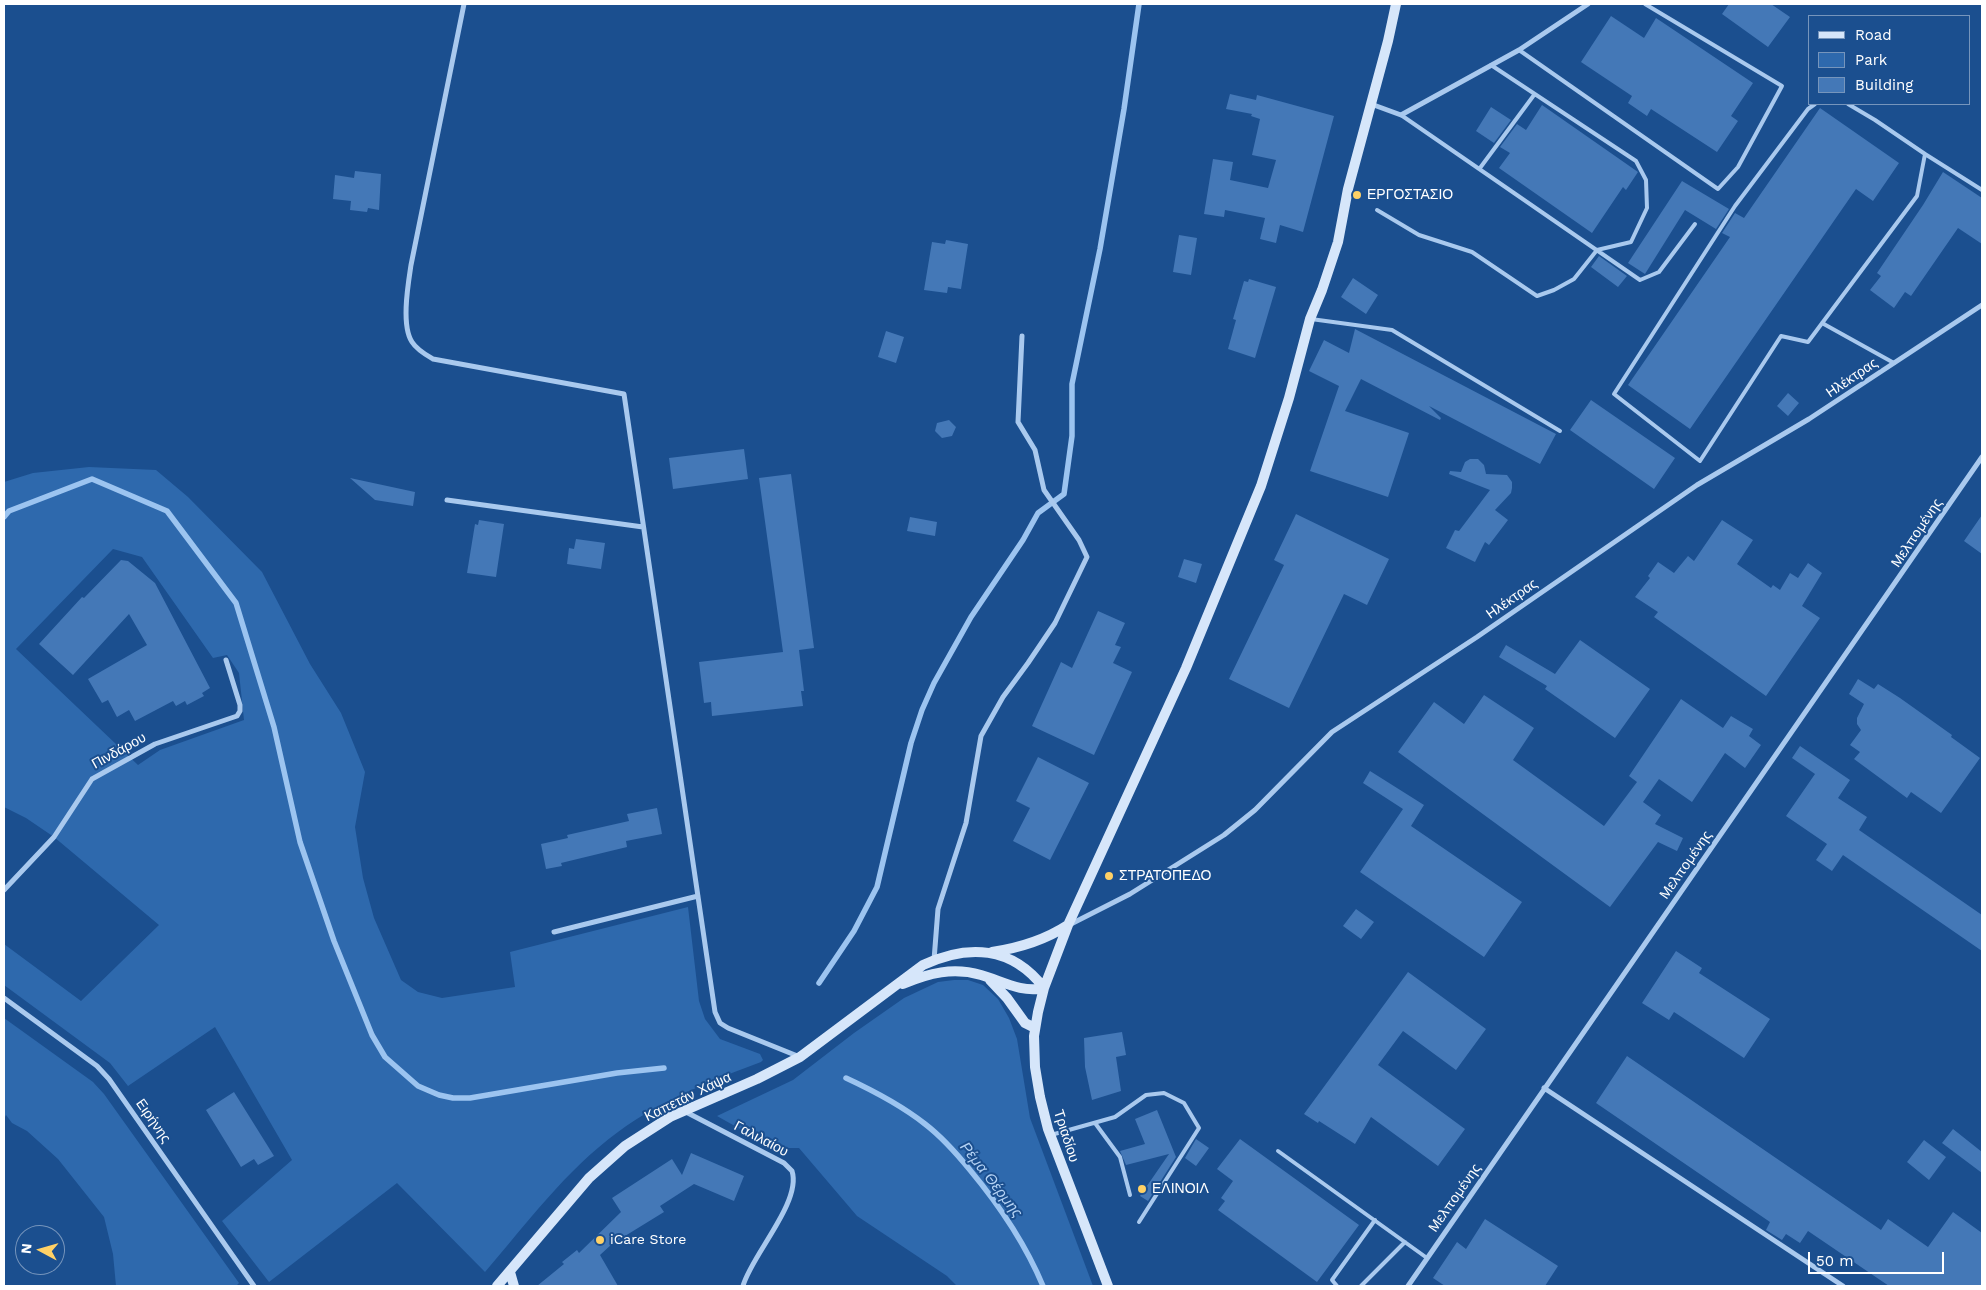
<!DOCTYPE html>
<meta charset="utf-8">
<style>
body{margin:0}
#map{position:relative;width:1986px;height:1290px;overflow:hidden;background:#1b4f8f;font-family:"Work Sans",sans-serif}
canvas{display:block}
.frame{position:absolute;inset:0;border:5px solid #fff;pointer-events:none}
.legend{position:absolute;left:1808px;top:15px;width:162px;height:90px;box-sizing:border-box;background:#1b4f8f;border:1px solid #7695bc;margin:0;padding:6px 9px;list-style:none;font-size:15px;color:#fff}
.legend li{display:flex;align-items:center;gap:10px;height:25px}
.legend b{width:25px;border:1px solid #7695bc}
.north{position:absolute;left:15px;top:1225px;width:50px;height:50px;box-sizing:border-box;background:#1b4f8f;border:1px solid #7695bc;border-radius:50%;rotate:276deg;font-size:14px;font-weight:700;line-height:20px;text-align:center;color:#fff}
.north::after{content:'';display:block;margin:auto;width:18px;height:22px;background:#ffd166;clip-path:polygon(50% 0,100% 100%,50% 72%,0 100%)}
.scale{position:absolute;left:1808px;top:1252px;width:136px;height:22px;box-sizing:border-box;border:2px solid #fff;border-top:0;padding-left:6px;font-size:15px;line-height:18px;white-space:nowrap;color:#fff;-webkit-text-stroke:4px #1b4f8f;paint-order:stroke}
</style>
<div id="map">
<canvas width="1986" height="1290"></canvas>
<div class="frame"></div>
<ul class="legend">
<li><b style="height:6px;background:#d6e6fa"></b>Road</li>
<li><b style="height:14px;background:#2e69ad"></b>Park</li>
<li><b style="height:14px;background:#4478b7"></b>Building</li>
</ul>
<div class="north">N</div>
<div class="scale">50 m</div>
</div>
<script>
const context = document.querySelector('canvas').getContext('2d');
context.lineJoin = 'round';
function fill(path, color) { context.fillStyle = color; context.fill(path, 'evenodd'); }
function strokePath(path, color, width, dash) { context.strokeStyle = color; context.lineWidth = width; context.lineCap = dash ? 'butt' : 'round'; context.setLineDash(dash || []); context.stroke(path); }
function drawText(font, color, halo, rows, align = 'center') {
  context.font = font + ' "Work Sans",sans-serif'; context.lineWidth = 4; context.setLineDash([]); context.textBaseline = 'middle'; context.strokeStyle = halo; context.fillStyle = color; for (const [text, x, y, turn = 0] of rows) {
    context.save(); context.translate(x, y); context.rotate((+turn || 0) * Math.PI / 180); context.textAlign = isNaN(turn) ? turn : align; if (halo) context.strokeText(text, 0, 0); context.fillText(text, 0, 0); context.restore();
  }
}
fill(new Path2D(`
 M89 467 156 470 188 497 262 572 310 664 341 713 365 772 355 827 363 878 374 918 401 980 418 992 442 998 515 987 510 952 688 907 699 1001 705 1019 720 1039 760 1054 763 1060 761 1062C712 1080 660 1101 618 1132 566 1170 527 1223 485 1272L397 1183 269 1282 222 1221 292 1160 215 1027 128 1086 110 1063 4 985V944L81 1001 159 925 54 837 26 818 4 807V482L33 473ZM113 549 142 557 213 658 227 655 239 673 244 720 160 750 138 765 16 649Z
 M954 980H968L983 985 998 999 1009 1018 1017 1039 1030 1118 1093 1286H957L947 1276 857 1216 799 1148H774L717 1116 793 1080 854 1033 904 998 938 982Z
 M4 1018 93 1082 104 1094 239 1283 236 1286H116L113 1254 104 1217 58 1159 27 1131 12 1123 6 1115 4 1119Z`), '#2e69ad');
strokePath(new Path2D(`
 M4 517 9 511 92 479 167 511 236 603 274 727 300 842 334 941 372 1035 385 1057 418 1086 439 1095 453 1098H470L617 1073 664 1068
 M819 983 854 931 877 887 911 743 922 710 934 683 971 617 1023 540 1038 513 1064 494 1072 436V384L1100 249 1124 109 1139 4
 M846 1078C874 1091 901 1105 925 1124 942 1137 957 1154 970 1170 1000 1206 1025 1243 1043 1286`), '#9cc4f0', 5.5);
fill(new Path2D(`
 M1729 4H1771L1790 17 1768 47 1722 14Z
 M1611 16 1644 38 1656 18 1753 83 1731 116 1738 121 1717 152 1651 109 1647 116 1628 103 1632 96 1581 62Z
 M1230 94 1256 100 1257 95 1334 116 1303 232 1280 225 1276 243 1260 239 1265 218 1225 210 1224 217 1204 214 1213 159 1233 162 1230 180 1268 188 1276 160 1252 155 1260 119 1251 116 1252 114 1226 109Z
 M1542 105 1638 172 1626 190 1623 187 1592 233 1499 168 1510 153 1500 147 1517 124 1526 130Z
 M1491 107 1511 120 1494 143 1476 131Z
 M1820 108 1899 163 1873 201 1856 189 1690 429 1628 385 1730 237 1722 233 1735 213 1744 218Z
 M355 171 381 174 379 210 368 208 367 212 350 210 351 201 333 199 335 175 354 178Z
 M1943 172 1982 198V244L1958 228 1911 296 1905 292 1894 308 1870 290 1881 276 1877 273 1923 205Z
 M1682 181 1729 209 1716 229 1685 210 1645 274 1628 263Z
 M1179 235 1197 238 1191 275 1173 272Z
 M946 240 968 244 961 289 948 287 947 293 924 290 932 242 945 244Z
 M1599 256 1627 276 1618 287 1591 267Z
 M1353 278 1378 295 1366 314 1341 297Z
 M1249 279 1276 287 1255 358 1228 349 1236 320 1233 319 1244 281 1248 282Z
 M1355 329 1556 434 1540 464 1429 406 1441 418 1440 420 1361 379 1345 411 1409 433 1388 497 1310 471 1339 386 1309 371 1324 340 1349 353Z
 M886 331 904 337 896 363 878 357Z
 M1788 393 1799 403 1788 416 1777 406Z
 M1591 400 1675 458 1654 489 1570 430Z
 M949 420 956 427 952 436 942 438 935 431 937 423Z
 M744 449 748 479 673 489 669 458Z
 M1470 459H1478L1484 465 1486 474 1507 475 1512 482V488L1511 493 1495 510 1508 520 1489 545 1485 542 1475 562 1446 548 1455 530 1459 531 1490 490 1449 474 1450 471 1461 472 1465 462Z
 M791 474 814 648 799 650 804 691H801L803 706 712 716 711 702 704 703 699 662 783 652 759 478Z
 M350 478 415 492 413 506 375 500Z
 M1296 514 1389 559 1367 605 1344 594 1289 708 1229 679 1284 565 1274 560Z
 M1982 515V554L1964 541Z
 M910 517 937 522 935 536 907 531Z
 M479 520 504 524 496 577 467 573 475 524 478 525Z
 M1722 520 1753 540 1737 564 1771 588 1773 585 1780 590 1790 573 1798 578 1808 563 1822 573 1802 606 1820 618 1766 696 1654 617 1658 612 1635 597 1650 578 1648 576 1658 562 1674 573 1688 556 1694 561Z
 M576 539 605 543 601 569 567 564 569 548 574 549Z
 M1184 559 1202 564 1196 583 1178 577Z
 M121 560 128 561 155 583 210 688 202 693 204 696 187 705 185 701 176 706 173 701 135 721 129 710 117 717 108 700 102 703 88 679 147 645 129 614 73 675 39 644 82 597 84 598Z
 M1098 611 1125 623 1115 645 1121 647 1113 663 1132 672 1094 755 1032 726 1061 662 1072 668Z
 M1580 640 1650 689 1615 738 1545 689 1547 686 1499 657 1506 645 1555 674Z
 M1858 679 1874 689 1878 684 1900 698 1952 735 1951 737 1980 758 1941 813 1911 792 1907 798 1854 759 1860 752 1850 745 1861 730 1857 724V718L1864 704 1849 694Z
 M1484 695 1534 728 1513 760 1604 826 1637 782 1629 776 1681 699 1723 728 1731 716 1753 729 1749 736 1761 745 1745 768 1725 753 1692 802 1659 779 1643 802 1661 815 1655 824 1683 838 1677 851 1658 842 1610 907 1398 752 1434 702 1464 724Z
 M1800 746 1850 780 1838 798 1867 817 1859 830 1982 915V951L1843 855 1832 871 1816 860 1827 844 1786 816 1815 774 1792 758Z
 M1038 757 1089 783 1050 860 1013 841 1030 808 1016 801Z
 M1370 771 1424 805 1411 826 1522 902 1484 957 1360 872 1403 809 1363 783Z
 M657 808 662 834 626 841 627 847 561 863 562 866 546 869 541 844 568 838 567 835 629 821 627 814Z
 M1356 909 1374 922 1361 939 1343 926Z
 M1676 951 1702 968 1699 973 1770 1019 1744 1058 1674 1012 1669 1020 1642 1003Z
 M1408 972 1486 1029 1456 1070 1403 1031 1378 1065 1465 1129 1438 1166 1371 1117 1355 1144 1319 1121 1318 1123 1304 1114Z
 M1122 1032 1126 1055 1116 1057 1121 1091 1092 1100 1085 1067 1084 1038Z
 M1627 1056 1881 1230 1888 1219 1928 1247 1953 1212 1982 1233V1286H1889L1808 1231 1800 1243 1786 1234 1782 1240 1766 1230 1770 1222 1596 1103Z
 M234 1092 274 1156 258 1165 254 1159 241 1167 206 1110Z
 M1157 1110 1176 1157 1148 1201 1140 1196 1169 1154 1126 1165 1120 1151 1145 1144 1135 1119Z
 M1953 1129 1982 1152V1173L1942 1143Z
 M1196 1139 1209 1148 1196 1166 1185 1158Z
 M1240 1139 1359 1225 1317 1282 1218 1210 1225 1201 1221 1198 1233 1181 1217 1169Z
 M1924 1140 1946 1157 1929 1180 1907 1162Z
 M691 1153 744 1176 734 1201 694 1184 660 1206 664 1212 612 1244 600 1255 618 1286H537L564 1264 562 1262 577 1250 579 1253 621 1212 612 1198 672 1159 682 1175Z
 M1485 1219 1558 1266 1545 1286H1445L1433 1278 1457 1242 1466 1249Z`), '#4478b7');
strokePath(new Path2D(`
 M1519 50 1718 189 1738 167 1782 86 1645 4
 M1815 104 1808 109 1735 206 1614 394 1700 461 1781 336 1808 342 1917 196 1925 154 1875 120 1848 104
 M1401 115 1640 280 1659 272 1695 224
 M1925 154 1982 190
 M1480 168 1534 95
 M1377 210 1419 235 1472 252 1537 296 1554 290 1574 279 1597 250 1631 242 1647 208 1646 180 1636 161 1491 65
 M1311 319 1392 330 1560 431
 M1822 323 1894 363
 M1095 1123 1120 1157 1130 1195
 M1051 1135 1115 1117 1146 1095 1164 1093 1184 1103 1199 1128 1139 1222
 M1278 1151 1427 1258
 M1337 1286 1332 1280 1375 1220
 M1361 1286 1405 1242`), '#a9c9ee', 4);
strokePath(new Path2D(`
 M464 4 411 265C408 285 401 325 412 342 417 350 426 355 433 359L624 394 715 1012 720 1023 728 1028 800 1057
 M1371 104 1401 115 1519 50 1588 4
 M447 500 643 527
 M4 890 54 837 92 779 155 744 237 716 240 711V705L226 660
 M1069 925 1130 894 1224 835 1255 810 1332 732 1477 637 1697 485 1809 419 1982 305
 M554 932 698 896
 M934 960 938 909 966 823 981 736 1003 697 1028 663 1055 623 1087 557 1079 540 1044 490 1035 450 1018 422 1022 336
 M4 998 97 1066 109 1079 254 1286
 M1544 1088 1843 1286
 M684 1111 784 1163 792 1171C802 1202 751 1256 743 1286
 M1408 1286 1982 457`), '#a9c9ee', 5);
strokePath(new Path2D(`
 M992 952C1019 948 1045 940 1068 925
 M990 980 1007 998 1025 1023 1035 1028
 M903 984C929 973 953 967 981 975 1002 981 1021 993 1044 988
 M510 1272 514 1286
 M497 1286 589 1178 625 1146 670 1117 757 1079 800 1057 923 965C968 944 1012 946 1044 988
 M1108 1286 1048 1129 1040 1097 1035 1067 1034 1036 1038 1012 1044 988 1068 925 1186 668 1261 486 1289 398 1310 319 1322 290 1338 242 1348 189 1388 41 1396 4`), '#d6e6fa', 10);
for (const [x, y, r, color] of [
 [1357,195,5,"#ffd166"],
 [1109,876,5,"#ffd166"],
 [1142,1189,5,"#ffd166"],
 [600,1240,5,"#ffd166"]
]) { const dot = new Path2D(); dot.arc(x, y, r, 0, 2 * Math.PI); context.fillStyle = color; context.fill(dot); strokePath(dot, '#1b4f8f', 2); }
drawText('14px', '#fff', '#1b4f8f', [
 ["ΕΡΓΟΣΤΑΣΙΟ",1367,195],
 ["ΣΤΡΑΤΟΠΕΔΟ",1119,876],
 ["ΕΛΙΝΟΙΛ",1152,1189],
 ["iCare Store",610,1240]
], 'left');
drawText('14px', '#fff', '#1b4f8f', [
 ["Ηλέκτρας",1852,378,-34],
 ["Μελπομένης",1917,533,-56],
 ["Ηλέκτρας",1512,599,-35],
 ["Πινδάρου",119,751,-29],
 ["Μελπομένης",1686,865,-55],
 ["Καπετάν Χάψα",688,1097,-26],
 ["Ειρήνης",153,1121,55],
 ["Τριαδίου",1066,1136,72],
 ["Γαλιλαίου",761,1139,28],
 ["Μελπομένης",1455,1198,-55]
]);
drawText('italic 15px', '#b5d3f5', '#1b4f8f', [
 ["Ρέμα Θέρμης",991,1180,52]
]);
</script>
